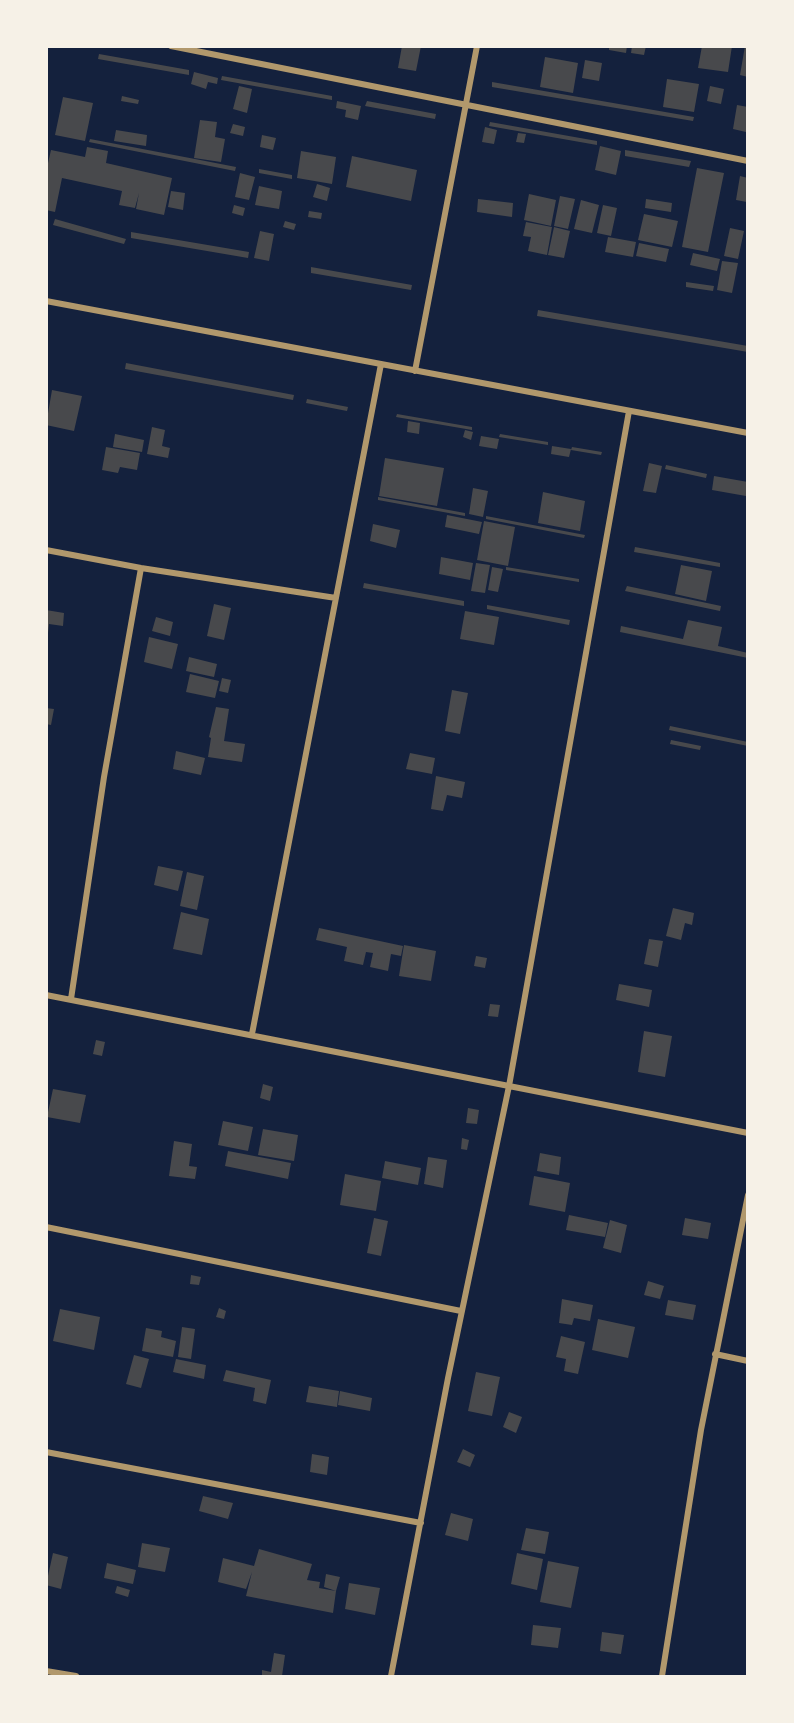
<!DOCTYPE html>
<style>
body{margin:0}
#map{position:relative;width:794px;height:1723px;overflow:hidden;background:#14213d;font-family:"PT Sans",sans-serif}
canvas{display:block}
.frame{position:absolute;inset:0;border:48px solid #f6f1e7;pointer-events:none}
</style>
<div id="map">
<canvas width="794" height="1723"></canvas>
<div class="frame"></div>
</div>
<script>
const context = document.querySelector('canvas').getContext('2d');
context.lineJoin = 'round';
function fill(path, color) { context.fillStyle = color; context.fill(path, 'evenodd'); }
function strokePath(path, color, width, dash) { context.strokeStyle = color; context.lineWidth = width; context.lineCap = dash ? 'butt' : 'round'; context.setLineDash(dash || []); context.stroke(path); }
fill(new Path2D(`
 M402 46H421L416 71 398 68Z
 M609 46H627L626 53 609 50Z
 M632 46H646L644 55 631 53Z
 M702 46H732L728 72 698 68Z
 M745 46H748V77L740 75Z
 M99 54 189 70V75L98 59Z
 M545 57 578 63 573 93 540 87Z
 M585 60 602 63 599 81 582 78Z
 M194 72 218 78 217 84 208 82 206 89 191 84Z
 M222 76 332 96V100L221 80Z
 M667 79 699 84 694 112 663 107Z
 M492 82 694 117 693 121 492 87Z
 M239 86 252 89 247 113 233 109Z
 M710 86 724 89 721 104 707 101Z
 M122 96 139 100 138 104 121 101Z
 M63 97 93 103 85 141 55 135Z
 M337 101 361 106 358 120 345 117 346 110 336 108Z
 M367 101 436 114 435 119 365 106Z
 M737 105 748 107 746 132 733 129Z
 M200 120 217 122 215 137 225 139 221 162 194 158Z
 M490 122 597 141V145L489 126Z
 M233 124 245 127 243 136 230 133Z
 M485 127 497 130 494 144 482 142Z
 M116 130 147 135 146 146 114 141Z
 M518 133 526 134 524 143 516 142Z
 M262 135 276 138 273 150 260 147Z
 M90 139 195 159 236 167 235 171 89 142Z
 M600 146 621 151 616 175 595 170Z
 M87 147 108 151 106 163 172 178 164 215 136 209 139 193 135 208 119 205 122 191 62 178 55 212 46 210V172L51 150 85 157Z
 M625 150 691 161 689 167 625 156Z
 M301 151 336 157 332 184 297 178Z
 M352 156 417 170 411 201 346 187Z
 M697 168 724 173 708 252 682 247Z
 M259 169 292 175V179L259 173Z
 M240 173 255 177 249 200 235 197Z
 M740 176 748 178 747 202 736 200Z
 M317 184 330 188 327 201 313 197Z
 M259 186 282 191 279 209 255 205Z
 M171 191 185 193 183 210 168 207Z
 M529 194 556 200 551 226 524 220Z
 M560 196 575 199 568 229 554 226Z
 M478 199 513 203 512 217 477 212Z
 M646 199 672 203 671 212 645 208Z
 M581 200 599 205 592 233 574 229Z
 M234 205 245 208 243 216 232 213Z
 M603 205 617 208 611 236 597 233Z
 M309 211 322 213 321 219 308 217Z
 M644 214 678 221 672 247 638 240Z
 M55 219 126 239 124 244 53 225Z
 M285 221 296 224 294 230 283 227Z
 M526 222 552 227 547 255 528 251 531 237 523 236Z
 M554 227 570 231 564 258 548 255Z
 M730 228 744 231 738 259 724 256Z
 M260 231 274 234 269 261 254 258Z
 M131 232 249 252 248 258 131 238Z
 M608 237 636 242 633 257 605 252Z
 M639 243 669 249 666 262 636 256Z
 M693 253 720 259 717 271 690 265Z
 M722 261 738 263 732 293 717 290Z
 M311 267 412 285 411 290 311 273Z
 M686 282 714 286 713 291 686 287Z
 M538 310 748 346V352L537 316Z
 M126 363 294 395 293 400 125 369Z
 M52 390 82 396 74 431 46 425Z
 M307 399 348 407 347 411 306 403Z
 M397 414 472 427V430L396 417Z
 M408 421 420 423 419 434 407 432Z
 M152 427 165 430 162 446 170 448 168 458 147 454Z
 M465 430 473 432 471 440 463 437Z
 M115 434 144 440 142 452 113 447Z
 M500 434 548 442V445L499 437Z
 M481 436 499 439 497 449 479 446Z
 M552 446 571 449 569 457 551 454Z
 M106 447 140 453 137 470 120 467 118 473 102 470Z
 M572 447 602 452 601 455 571 450Z
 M385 458 444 468 437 506 379 496Z
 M649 463 662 466 656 493 643 491Z
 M666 465 707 474 706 478 665 469Z
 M714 476 748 482 746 496 712 490Z
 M473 488 488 491 483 517 469 514Z
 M543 492 585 501 580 531 538 523Z
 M378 497 465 513V516L378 500Z
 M447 515 482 522 479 534 445 527Z
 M486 516 585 535 584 538 486 519Z
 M484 521 515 527 508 566 477 560Z
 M373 524 400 530 396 548 370 541Z
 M635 547 720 563V567L634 552Z
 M441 557 473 563 470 580 439 574Z
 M476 563 490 565 485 593 471 591Z
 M681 565 712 571 706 601 675 594Z
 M492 567 503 569 498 592 488 590Z
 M506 567 579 579V582L506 570Z
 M364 583 464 601V606L363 588Z
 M627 586 721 606 720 611 625 591Z
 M214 604 231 608 224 640 207 636Z
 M487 605 570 620 569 625 487 609Z
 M46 610 64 613 63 626 49 624 48 633Z
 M465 611 499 617 494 645 460 639Z
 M156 617 173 622 170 636 152 631Z
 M688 620 722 627 718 646 748 653V658L620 632 621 626 683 639Z
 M149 637 178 644 172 669 144 662Z
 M189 657 217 664 214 677 186 671Z
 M190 674 219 681 215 698 186 692Z
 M222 678 231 680 228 693 219 691Z
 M452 690 468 693 460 734 445 731Z
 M216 707 229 709 224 741 245 744 242 762 208 757 211 738 209 737Z
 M46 708 54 709 51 725 46 724Z
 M670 726 748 742V746L669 730Z
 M671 740 701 746 700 750 670 744Z
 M176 751 205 758 201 775 173 769Z
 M410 753 435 758 432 774 406 769Z
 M436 776 465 782 462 798 447 795 443 811 431 809Z
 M158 866 183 871 178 891 154 885Z
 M187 872 204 876 197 910 180 906Z
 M673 908 694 913 692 925 685 923 681 940 666 936Z
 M181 912 209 919 202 955 173 949Z
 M319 928 403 946 401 956 391 954 388 971 370 967 373 953 366 952 363 965 344 961 347 947 316 940Z
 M649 939 663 941 658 967 644 964Z
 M404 945 436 951 431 981 399 976Z
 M476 956 487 958 485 968 474 966Z
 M619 984 652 990 649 1007 616 1000Z
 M490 1004 500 1005 498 1017 488 1016Z
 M644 1031 672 1036 665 1077 638 1072Z
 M96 1040 105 1042 102 1056 93 1054Z
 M263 1084 273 1087 270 1101 260 1098Z
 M53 1089 86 1095 80 1123 47 1117Z
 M468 1108 479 1110 477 1124 466 1123Z
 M223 1121 253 1127 248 1151 218 1145Z
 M263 1129 298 1135 294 1161 258 1155Z
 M462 1138 469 1140 467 1150 461 1149Z
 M174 1141 192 1144 189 1166 197 1167 195 1179 169 1176Z
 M228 1151 291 1163 288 1179 225 1166Z
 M540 1153 561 1157 559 1175 537 1171Z
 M428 1157 447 1160 443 1188 424 1184Z
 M385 1161 421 1168 418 1185 382 1178Z
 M345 1174 381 1181 376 1211 340 1205Z
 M534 1176 570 1183 565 1212 529 1205Z
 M569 1215 608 1223 605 1237 566 1230Z
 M374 1218 388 1221 381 1256 367 1253Z
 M685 1218 711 1223 708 1239 682 1235Z
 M610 1220 627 1225 621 1253 603 1248Z
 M191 1275 201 1277 199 1285 190 1284Z
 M648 1281 664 1286 660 1299 644 1295Z
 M562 1299 593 1305 590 1321 574 1318 572 1325 559 1323Z
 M668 1300 696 1305 693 1320 665 1315Z
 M219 1308 226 1311 224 1319 216 1317Z
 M60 1309 100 1317 94 1350 53 1341Z
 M598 1319 635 1327 628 1358 592 1350Z
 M182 1327 195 1329 191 1359 178 1357Z
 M146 1328 162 1331 161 1337 176 1341 173 1357 142 1351Z
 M561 1336 585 1342 578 1374 564 1371 566 1359 556 1357Z
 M134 1355 149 1359 141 1388 126 1384Z
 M176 1359 206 1365 204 1379 173 1372Z
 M226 1370 271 1380 266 1404 253 1401 255 1388 223 1381Z
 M476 1372 500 1377 492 1416 468 1411Z
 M309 1386 339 1391 337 1407 306 1402Z
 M340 1391 372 1398 370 1411 338 1405Z
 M509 1412 522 1417 516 1433 503 1427Z
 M463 1449 475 1455 470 1467 457 1462Z
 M312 1454 329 1457 327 1475 310 1472Z
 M203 1496 233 1503 228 1519 199 1511Z
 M451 1513 473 1519 468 1541 445 1535Z
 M526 1528 549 1532 545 1554 521 1550Z
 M142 1543 170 1548 165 1572 138 1567Z
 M259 1549 312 1564 307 1580 320 1582 319 1588 336 1591 333 1613 246 1596 252 1572 246 1589 218 1582 223 1558 254 1566Z
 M53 1553 68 1557 61 1589 46 1585Z
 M517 1553 543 1559 537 1590 511 1584Z
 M548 1561 579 1567 571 1608 540 1602Z
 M107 1563 136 1570 133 1584 104 1578Z
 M326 1574 340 1577 336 1591 324 1587Z
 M349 1583 380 1588 375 1615 345 1609Z
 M117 1586 130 1590 128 1597 115 1593Z
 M533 1625 561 1628 558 1648 531 1645Z
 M602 1632 624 1635 621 1654 600 1651Z
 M274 1653 285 1655 282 1676H262V1670L271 1672Z`), '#48494c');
strokePath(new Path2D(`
 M171 46 748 161
 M46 301 748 433
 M415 371 477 46
 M46 550 141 568 336 598
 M46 995 748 1133
 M71 999 104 777 141 568
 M252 1034 381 364
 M46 1227 461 1311
 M715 1354 748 1361
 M46 1452 421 1523
 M46 1671 76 1676
 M391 1676 448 1378 509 1086 629 411
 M662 1676 701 1430 748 1195`), '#b1986c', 6);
</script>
